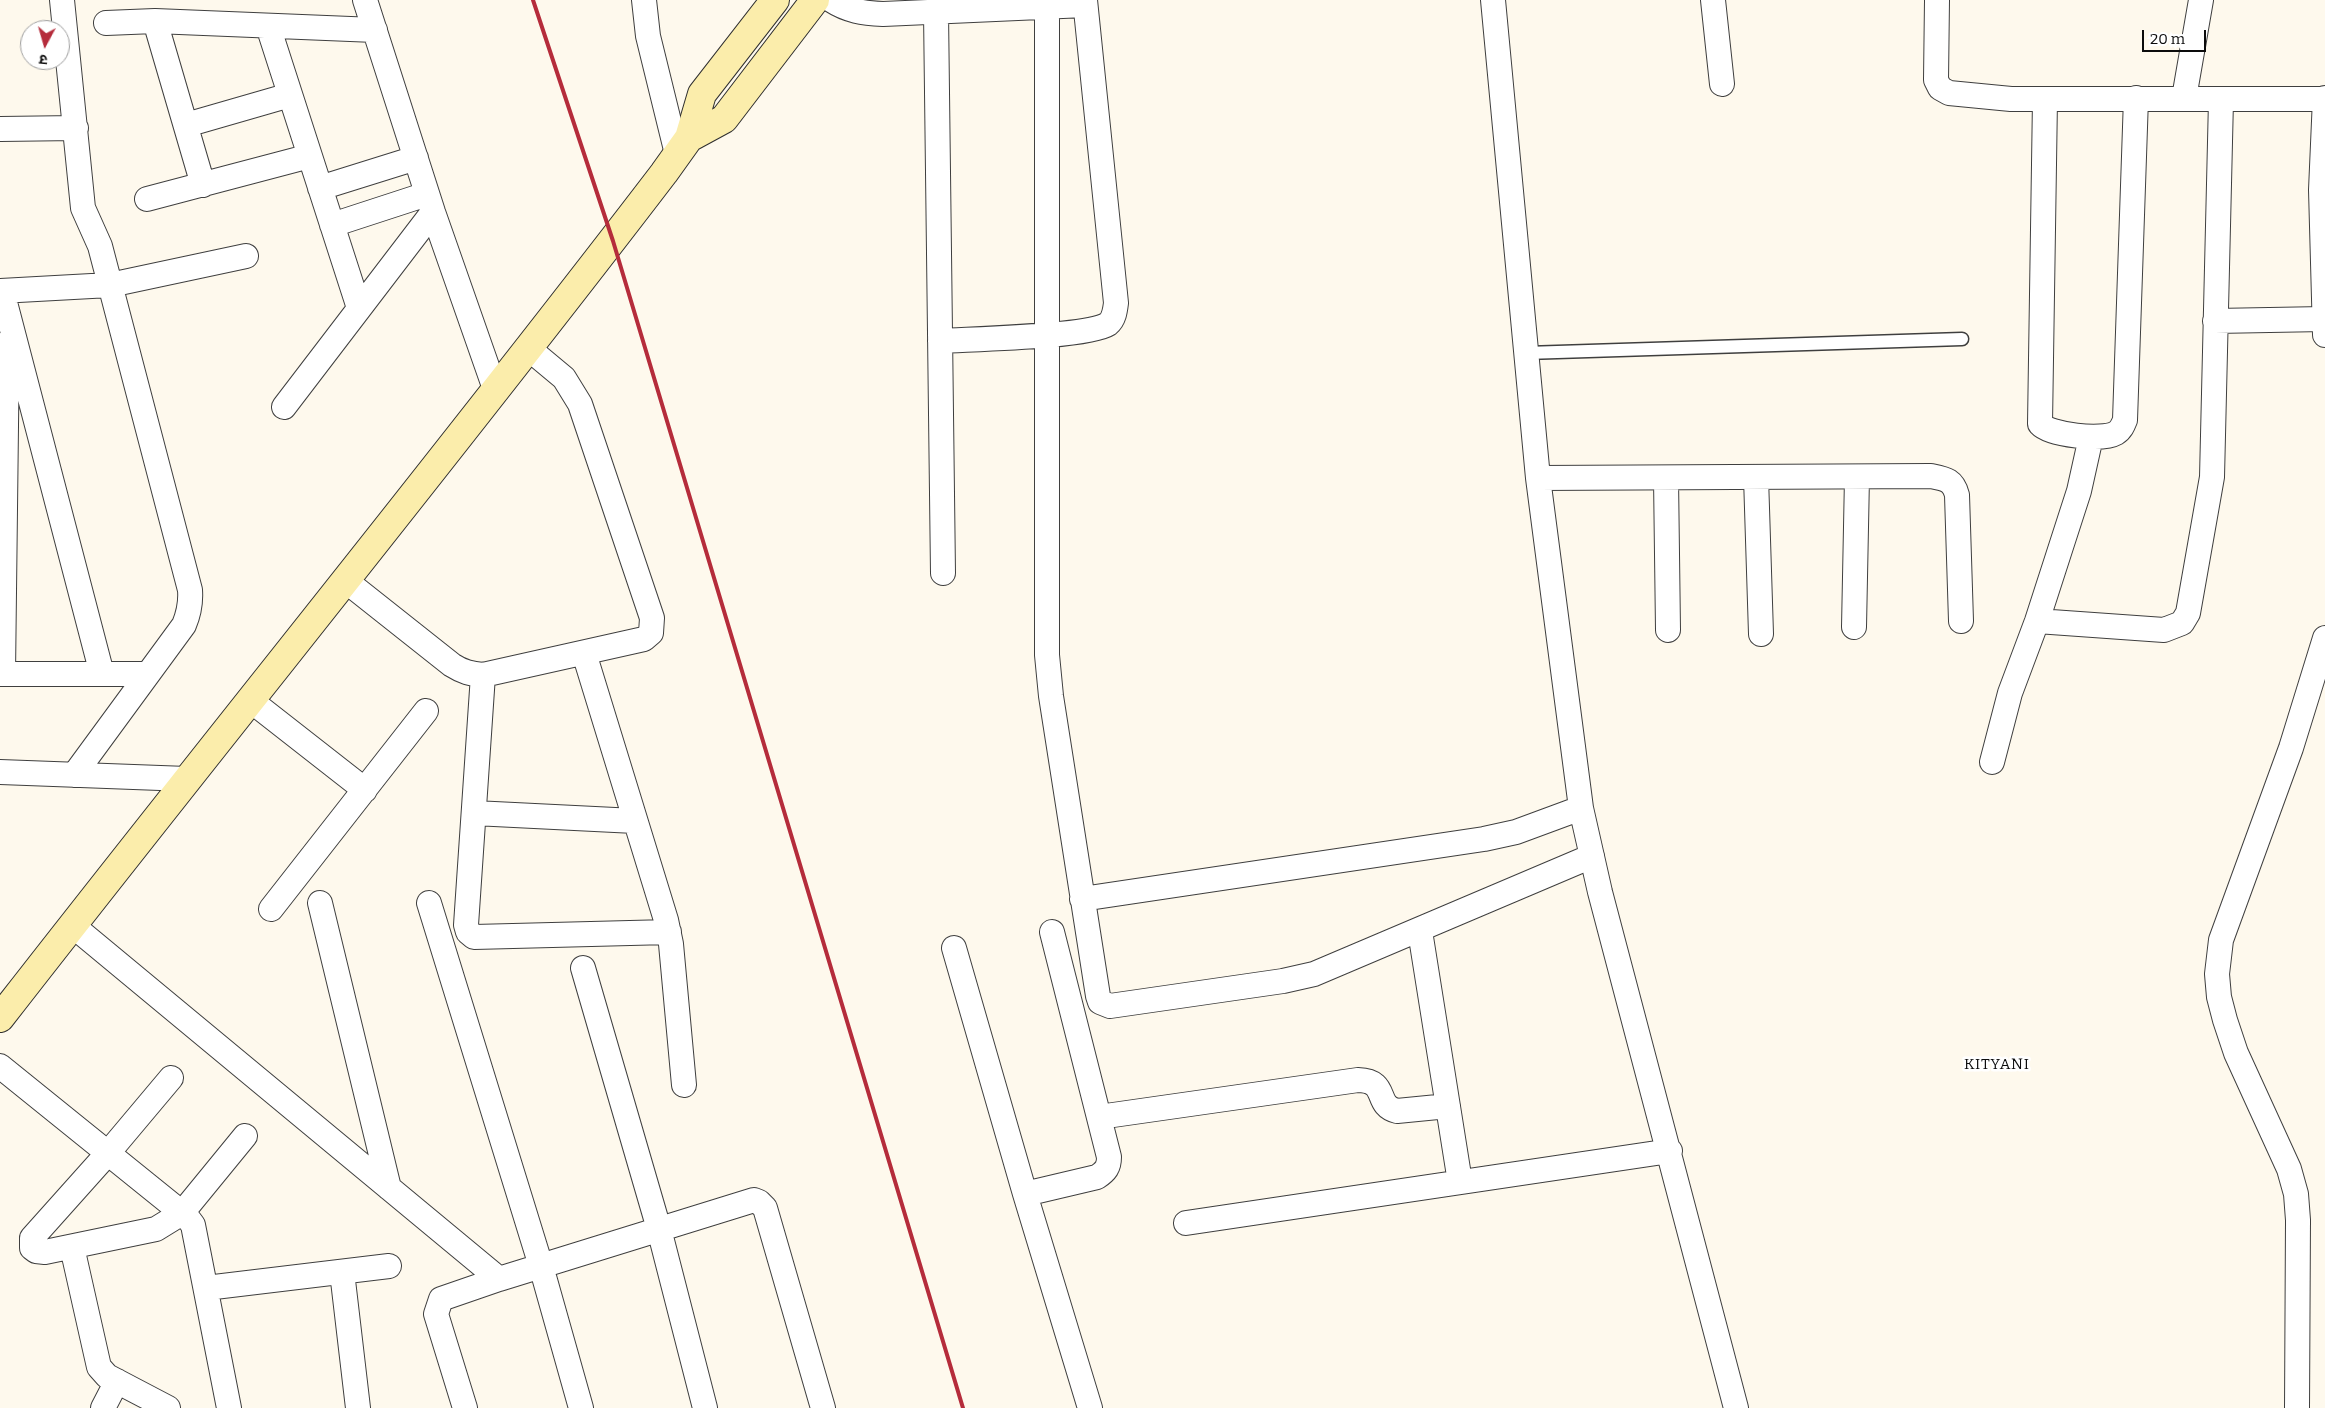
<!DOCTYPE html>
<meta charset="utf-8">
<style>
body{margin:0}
#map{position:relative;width:2325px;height:1408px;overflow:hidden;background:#fef9ed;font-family:Bitter,"Noto Sans Devanagari",serif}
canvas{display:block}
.north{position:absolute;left:20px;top:20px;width:50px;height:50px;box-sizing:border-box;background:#fff;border:1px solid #9e9e9e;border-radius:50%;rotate:186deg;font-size:14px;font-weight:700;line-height:20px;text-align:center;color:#0c0c0c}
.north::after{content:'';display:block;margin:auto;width:18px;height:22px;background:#b52c3b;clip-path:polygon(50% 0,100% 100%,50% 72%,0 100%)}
.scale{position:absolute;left:2142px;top:30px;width:64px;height:22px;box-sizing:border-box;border:2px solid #0c0c0c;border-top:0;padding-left:6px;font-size:15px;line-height:18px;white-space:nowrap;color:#0c0c0c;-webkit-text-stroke:4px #fff;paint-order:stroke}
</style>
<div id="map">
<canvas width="2325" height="1408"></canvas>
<div class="north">उ</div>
<div class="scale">20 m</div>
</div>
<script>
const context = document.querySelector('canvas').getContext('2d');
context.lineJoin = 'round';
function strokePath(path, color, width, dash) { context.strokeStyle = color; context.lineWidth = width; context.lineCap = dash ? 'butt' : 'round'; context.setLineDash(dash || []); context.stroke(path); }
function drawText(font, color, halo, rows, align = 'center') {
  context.font = font + ' Bitter,serif'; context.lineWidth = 5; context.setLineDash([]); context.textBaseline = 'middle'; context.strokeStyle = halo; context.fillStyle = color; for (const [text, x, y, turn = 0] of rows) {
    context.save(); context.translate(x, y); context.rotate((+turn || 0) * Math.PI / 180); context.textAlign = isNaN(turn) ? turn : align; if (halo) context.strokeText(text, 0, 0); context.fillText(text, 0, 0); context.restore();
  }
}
const lane = new Path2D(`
 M1526 353 1962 339`);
const street = new Path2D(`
 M62 0 83 208 100 246 190 590C191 603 189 613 184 625L74 775
 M365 0 433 212 495 389
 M644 0 648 36 677 154
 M831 0C848 11 863 13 883 14L1085 5
 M1493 0 1538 478 1581 808 1600 892 1736 1408
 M1713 0 1722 84
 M1937 0 1936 80 1940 88 1949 93 2011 99H2325
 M1047 7V655L1051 696 1098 996 1100 1002 1110 1006 1283 981 1314 974 1592 856
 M936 12 943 573
 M155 21 203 185
 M106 23 155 21 375 30
 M268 26 359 308
 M2184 98 2201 0
 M2325 98 2321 190 2325 335
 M2045 99 2040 424C2050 435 2102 441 2116 433 2121 430 2123 425 2125 420L2136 98
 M186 125 290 95
 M0 129 76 128
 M320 188 416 158
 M147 199 310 156
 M332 225 427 194
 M0 291 110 285 246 256
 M2 291 102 674
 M2215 321 2324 319
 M940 341C970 339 1088 337 1108 324 1114 319 1115 311 1116 303L1085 0
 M284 407 433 212
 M1756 477 1761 634
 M1538 478 1931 476C1946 479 1953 480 1957 495L1961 621
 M1666 478 1668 630
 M346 581 452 665C463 672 471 674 483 675L644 639 651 633 652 618 580 404 564 378 528 348
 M2037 621 2164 630 2182 623 2188 613 2212 477 2221 100
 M1854 627 1857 477
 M584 653 666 920 671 944 684 1085
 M0 674H148
 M3 674 7 343
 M483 675 466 925 468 932 474 937 669 932
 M250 700 365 790
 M1992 762 2010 693 2037 621 2079 491 2091 437
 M0 772 187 779
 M474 813 635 821
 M1082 899 1484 839 1516 832 1581 808
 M320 903 389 1188
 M429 903 541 1266 581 1408
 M271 909 426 711
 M72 925 499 1279
 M1420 931 1460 1182
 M954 948 1025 1194 1090 1408
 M583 968 659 1229 705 1408
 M0 1066 187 1217 193 1225 229 1408
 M171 1078 108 1153 32 1238V1248L36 1251 45 1252 156 1229 182 1213 245 1136
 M1099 1117 1358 1080C1390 1081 1373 1105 1397 1111L1448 1106
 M1025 1194 1097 1177C1106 1171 1109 1167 1109 1157L1052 932
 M1186 1223 1670 1151
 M72 1247 99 1367 107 1376 168 1408
 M342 1272 358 1408
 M206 1288 389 1266
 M103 1408 117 1381
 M465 1408 436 1314 441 1299 499 1279 754 1200 759 1202 765 1208 823 1408
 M2297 1408 2298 1220 2296 1194 2289 1169 2236 1053 2225 1020 2219 997 2217 974 2221 940 2291 748 2325 638`);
const secondary = new Path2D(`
 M689 138 724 119 815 0
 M0 1018C220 735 447 457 664 173L689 138 702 94 775 0`);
strokePath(lane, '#3f3f3f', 15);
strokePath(street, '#3f3f3f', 26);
strokePath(secondary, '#2e2e2e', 30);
strokePath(lane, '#fff', 12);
strokePath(street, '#fff', 24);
strokePath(secondary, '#fbedab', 28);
strokePath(new Path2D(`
 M533 0 613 241 963 1408`), '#b52c3b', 4);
context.letterSpacing = '1px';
drawText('15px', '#0c0c0c', '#fff', [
 ["KITYANI",1997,1065]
]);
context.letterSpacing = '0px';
</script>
